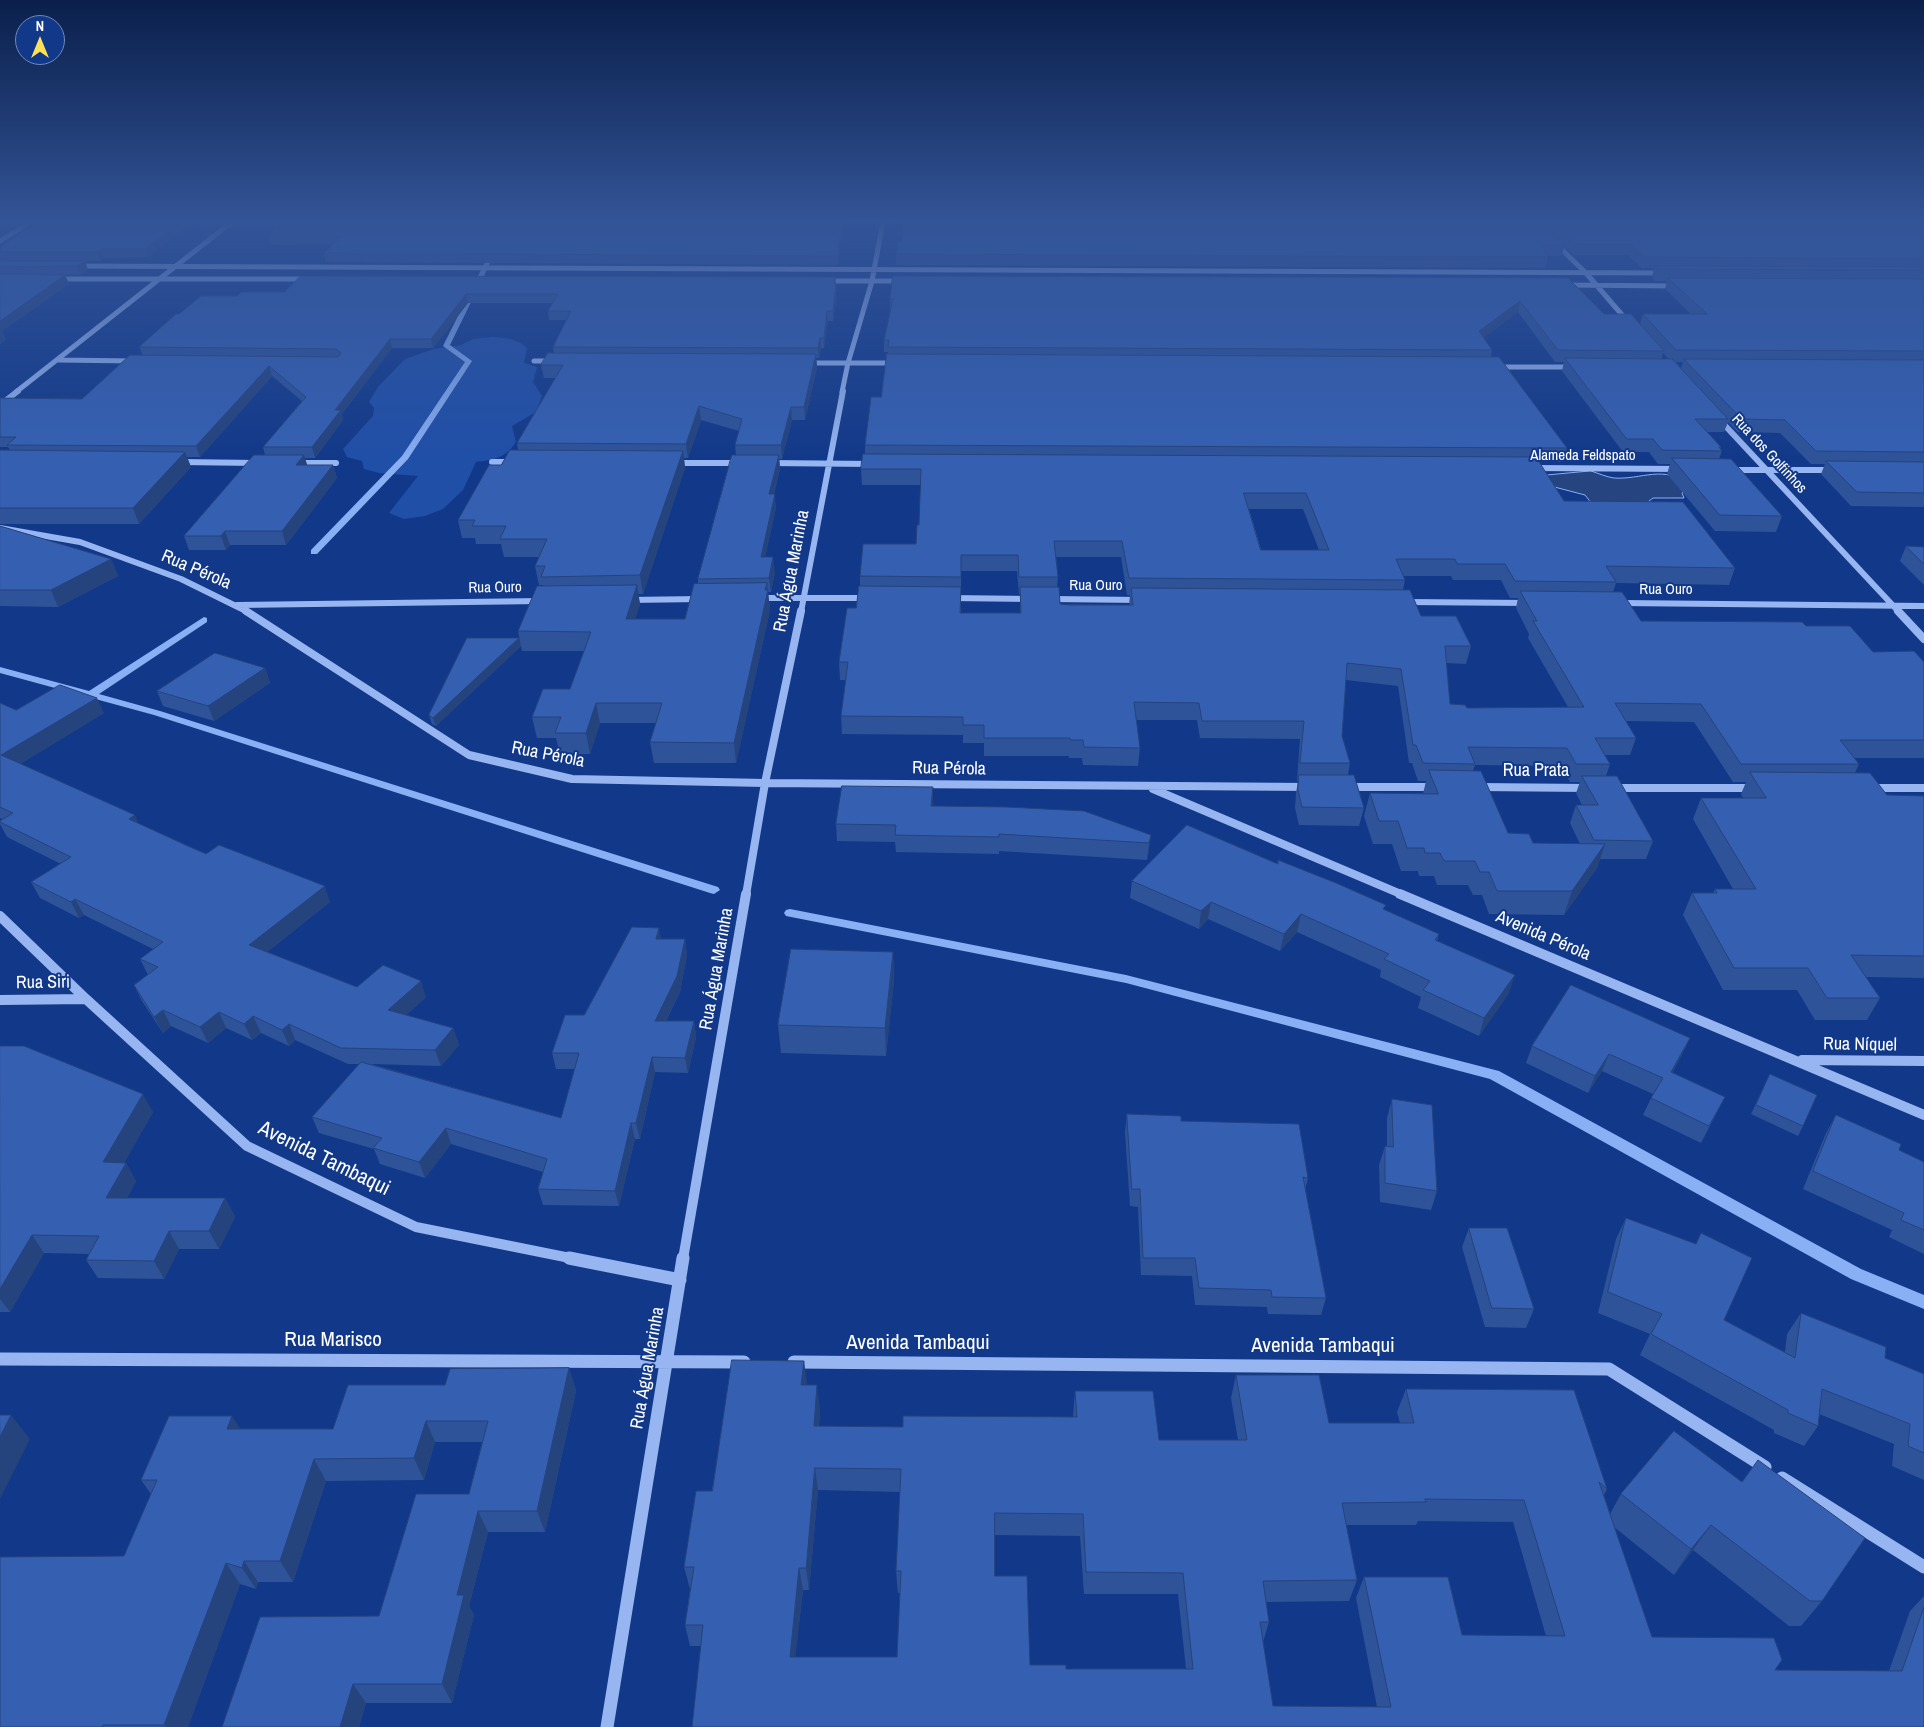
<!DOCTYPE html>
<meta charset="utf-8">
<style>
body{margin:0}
#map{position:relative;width:1924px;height:1727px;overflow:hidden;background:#123989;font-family:"Archivo Narrow",sans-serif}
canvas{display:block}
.north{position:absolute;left:15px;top:15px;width:50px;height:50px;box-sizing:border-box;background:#123989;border:1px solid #7188b8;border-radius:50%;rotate:0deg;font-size:14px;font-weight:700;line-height:20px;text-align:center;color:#fff}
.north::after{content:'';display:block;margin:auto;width:18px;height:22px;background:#ffe057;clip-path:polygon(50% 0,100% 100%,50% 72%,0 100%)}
</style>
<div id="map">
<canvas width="1924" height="1727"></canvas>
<div class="north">N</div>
</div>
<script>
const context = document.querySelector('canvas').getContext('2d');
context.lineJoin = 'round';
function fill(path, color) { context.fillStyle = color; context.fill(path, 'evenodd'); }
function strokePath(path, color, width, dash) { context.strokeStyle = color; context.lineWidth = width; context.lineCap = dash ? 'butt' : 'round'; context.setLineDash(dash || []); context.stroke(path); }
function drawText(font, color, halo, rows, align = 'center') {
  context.font = font + ' "Archivo Narrow",sans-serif'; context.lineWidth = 4; context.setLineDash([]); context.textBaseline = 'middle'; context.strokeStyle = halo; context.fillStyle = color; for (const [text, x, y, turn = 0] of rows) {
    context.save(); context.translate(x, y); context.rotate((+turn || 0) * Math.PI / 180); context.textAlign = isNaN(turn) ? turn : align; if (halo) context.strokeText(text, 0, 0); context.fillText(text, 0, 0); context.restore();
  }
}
fill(new Path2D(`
 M492 337C505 338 517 338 527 348L524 363 537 367 533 382 542 396 536 412 512 426 516 442C506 458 493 460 476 462L463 490 443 509 425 516 404 519 389 513 418 476 379 473 364 469 362 461 347 457 343 449 373 416 374 408 369 402 378 387 405 359 434 349 461 345 473 339Z`), '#204fa8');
const water = new Path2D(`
 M1591 471C1598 473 1606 477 1614 478 1641 480 1665 464 1689 485L1682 493 1684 498H1653L1649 501 1652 511 1596 509 1585 495 1543 484 1540 476Z`);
fill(water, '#26447f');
strokePath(water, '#89aff4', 1);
fill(new Path2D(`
 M491 250 496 251 450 345 472 361 408 459 317 554H311V550L402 456 465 362 443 346Z
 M204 617 207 618V622L99 694 160 711 718 887 720 890 714 894 710 893 154 715 0 673V667L89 691Z
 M790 909 1126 975 1499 1071 1861 1269 1924 1295V1309L1851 1279 1490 1079 1126 983 786 916 784 913 786 910Z`), '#89aff4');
strokePath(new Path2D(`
 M0 241 32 221
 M1555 243 1586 273 1629 323
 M74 266 1664 273
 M55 279H310
 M825 281H902
 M1565 285 1677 286
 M58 360 136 361
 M534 361H554
 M805 363H897
 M1495 367H1574
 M16 392 233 221
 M842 392 848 363 872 281 883 221`), '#97b6f1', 5);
strokePath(new Path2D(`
 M0 405 18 391
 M1718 418 1899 612
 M179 462 258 463
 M492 462H515
 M296 463H336
 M673 463H740
 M768 463 872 464
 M1533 468 1680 469
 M1730 470H1835
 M0 528 80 542 181 579 248 612
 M757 598H869
 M950 598 1032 599
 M1050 599 1142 600
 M627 600 702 599
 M1405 602 1529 603
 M1620 603 1924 606
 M237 605 542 601
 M801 612 843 391`), '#97b6f1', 6);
strokePath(new Path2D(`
 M246 611 469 755 572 779 765 783 1309 787
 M1898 611 1924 639
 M1347 787H1436
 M1477 787 1589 788
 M1612 788H1754
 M1869 788H1924
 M1153 789 1403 895
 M746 895 765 783 801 611`), '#97b6f1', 8);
strokePath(new Path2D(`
 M1400 894 1924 1115
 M0 916 86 999 247 1146 416 1227 575 1259
 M0 1000 86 999
 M1802 1060 1924 1061
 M683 1259 746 894`), '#97b6f1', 10);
strokePath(new Path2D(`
 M569 1258 680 1280
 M0 1359 744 1362
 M794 1362 1609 1369 1765 1467
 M1782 1478 1924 1567
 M607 1727 683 1258`), '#97b6f1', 13);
fill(new Path2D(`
 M0 221H25L16 226H0Z
 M30 221H227L219 226H197L194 222 148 257 104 258 100 261H85L88 270 81 275H65L69 284 2 331 6 340 0 344V252L32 226Z
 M231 221H843L838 265 326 262 324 253 333 244 271 245 268 237 277 227 233 226Z
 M904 221H1924V507L1851 506 1821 474 1825 464H1811L1780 433 1738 432 1728 422 1724 432H1707L1721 447 1720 449 1722 451 1719 459 1782 516 1776 532 1715 531 1667 474 1670 464H1658L1649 452H1623L1562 371 1564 362H1555L1518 312 1483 338 1492 350 1491 357 1567 448 1563 462H1539L1564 501 1735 568 1729 585 1616 583 1613 592 1641 621 1806 626 1873 652 1924 662V758H1854L1859 764 1855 773 1887 795 1924 796V978L1866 977 1880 998 1867 1020H1815L1797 990H1723L1683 915 1692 893H1713L1715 889H1733L1693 819 1701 798H1743L1741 794 1746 782H1733L1694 722 1626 721 1636 738 1630 755H1605L1610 764 1606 776 1653 841 1646 859H1600L1597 868 1564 915 1489 914 1482 895H1473L1468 885H1437L1434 876H1419L1418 871H1401L1392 844H1373L1364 816 1370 793 1423 794 1426 781H1418L1412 763H1409L1398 686 1346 680 1342 736 1350 763 1348 775 1364 808 1359 826 1299 825 1295 808 1296 793 1298 781H1297L1300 739 1200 738 1197 720H1136L1140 748 1138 766 1083 765 1082 758H1069V756H984V743H963V735L842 734 841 716 846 680H840L839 662 856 608 860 586V576L916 544 919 525 921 485H862L861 469 865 454V445L881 397 888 354V352H884V340L891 310H890V299L1568 278 1604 314 1640 324 1643 314H1691L1665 289 1667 281H1655L1652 277 1654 268H1642L1628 255H1574L1564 246 1562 256H1547L1548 257 1545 268 896 265V254L902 241ZM1663 353 1669 359H1662ZM1676 362H1683L1681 368ZM1249 509H1303L1319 550H1261ZM1056 557H1121L1127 595H1130L1129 605 1060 604 1057 587 1058 577ZM961 571H1017L1019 594H1020V613H961ZM1403 576H1451L1453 580H1501L1510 598H1518L1516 608 1529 634 1528 638 1568 707 1467 708 1450 704 1446 663 1466 664 1471 646 1421 616 1403 590 1405 580ZM1475 765 1561 766 1570 782H1580L1576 793 1582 805H1576L1570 823 1580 844 1533 843 1508 833 1473 771Z
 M835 277 837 293 833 321H828L824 348H821L819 358H816L817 367 805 420H792L782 459H779L780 469 774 494 776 508 765 557 775 572 771 592H768L770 610 736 763H654L650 742 656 723H600L590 754H560L556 738H537L532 717 570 689 584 651H522L518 631 543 586V585H539L535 566 539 557H504L501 544H476L475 538H462L458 520 501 465 518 450 517 443 555 378H544L541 365 554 353 553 347 566 320H549L548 311 553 303H468L433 348H392L342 414 343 420 315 458H305L307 465H333L337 478 286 545H230L226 550H189L184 536 265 455 263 447 302 401 272 376 200 457H187L191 467 139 524H0V450H10L8 447H0V398L82 399 143 356 139 347 179 314 237 296 284 292ZM701 420 739 431 735 445 736 455 698 579V584L685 619H635L640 604 638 594H643L685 468 684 458H688Z
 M0 526 111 559 118 576 58 607 0 606Z
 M1906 546 1924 547V585L1900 561Z
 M519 638 521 646 436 726 432 724 429 715Z
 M265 668 270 683 214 721 163 706 157 691Z
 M0 703 16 710 104 713 20 764 139 824 190 847 330 902 267 952 357 987 426 997 406 1015 453 1028 459 1045 441 1066 371 1064 561 1118 575 1069H556L552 1053 584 1015 661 939H685L687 955 680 992 666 1021H694L696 1037 688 1073 655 1072 640 1139H635L619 1206 543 1205 538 1189 543 1172 451 1144 425 1178 380 1164 374 1149 319 1133 312 1117 359 1064H348L295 1040 289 1046 261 1033 252 1040 226 1028 208 1043 171 1026 163 1033 142 1001 134 985 148 975 140 959 153 949 84 915 79 918 40 898 31 882 61 864 7 837 0 824V821L2 819 0 818Z
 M933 806 1151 835 1147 860 999 851V854L896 852 895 842 837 841 836 824Z
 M1278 860 1385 910 1439 934 1437 941 1509 993 1479 1036 1418 1008 1421 997 1380 977 1381 970 1297 932 1280 951 1208 919 1199 929 1130 898 1132 881 1277 863Z
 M893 952 894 980 886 1056 781 1053 778 1025Z
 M1690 1038 1682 1055 1672 1073 1725 1097 1701 1143 1643 1115 1653 1094 1602 1071 1588 1093 1526 1063 1532 1046Z
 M0 1046 153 1112 124 1163H126L136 1181 127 1198H225L235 1217 219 1249H179L164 1279 98 1278 86 1260 90 1254 44 1253 10 1312H0Z
 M1770 1074 1803 1126 1798 1136 1751 1114Z
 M1392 1099 1437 1191 1431 1210 1380 1202 1379 1165 1385 1146H1387V1118Z
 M1127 1114 1181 1121 1308 1178 1305 1190 1326 1298 1321 1315 1268 1314 1267 1307 1195 1305 1192 1276 1141 1275 1138 1207 1130 1206 1125 1132Z
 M1836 1115 1899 1150 1924 1162V1254L1889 1237 1892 1230 1803 1189 1826 1133Z
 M1626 1218 1724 1320 1785 1352 1787 1334 1801 1313 1885 1358 1924 1374V1480L1892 1466 1894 1444 1819 1414 1818 1426 1804 1446 1774 1433V1430L1640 1355 1650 1334 1598 1313 1616 1239Z
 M1469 1228 1534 1309 1526 1328 1485 1327 1462 1247Z
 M804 1361 806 1385 820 1408 819 1426 903 1427 1073 1417 1075 1391 1159 1440H1238L1231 1398 1236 1375 1329 1423H1400L1397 1412 1406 1389 1574 1390 1607 1489 1604 1495 1610 1514 1621 1494 1674 1431 1822 1601 1801 1626H1789L1693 1550 1674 1575 1614 1527 1652 1637 1775 1670 1889 1671 1910 1611 1924 1596V1727H692L701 1646H690L685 1625 690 1589 684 1567 712 1491ZM818 1490 900 1492 896 1571 898 1593H900L897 1657H795L803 1590H809ZM1418 1521 1513 1522 1546 1636 1462 1635 1364 1577 1356 1598 1377 1707 1273 1706 1263 1642 1269 1622 1266 1602 1349 1601 1357 1580 1346 1525H1416ZM995 1535 1080 1536 1084 1594H1178L1186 1669H1066L1030 1665 995 1576Z
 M569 1368 576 1391 545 1532H488L469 1606 474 1615 452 1703H366L359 1727H222L379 1616 469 1494 482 1442H435L424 1480 326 1481 293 1582H258L256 1589 240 1584 188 1727H0L124 1556 151 1494 141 1480 240 1429H333L445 1385Z`), '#2e5399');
fill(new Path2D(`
 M14 221H25L16 226Z
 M182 221H194V222L148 257 145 249Z
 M218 221H227L219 226Z
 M841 221H843L838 265V256Z
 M101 249 104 258 100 261 97 252Z
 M85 261 88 270 81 275 77 266Z
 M65 275 69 284 2 331 6 340 0 344V321Z
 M836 284 837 293 833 321V311Z
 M466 294 468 303 433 348 431 339Z
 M1520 301 1518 312 1476 343 1479 331Z
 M827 311 828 321 824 348V338Z
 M820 338 821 348 819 358 818 348Z
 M390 339 392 348 342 414 343 420 315 458 312 447 335 410Z
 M816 354 817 367 805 420 804 407Z
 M269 366 272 376 200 457 196 446Z
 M699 406 701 420 688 458 686 444Z
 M791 407 792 420 782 459 781 445Z
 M683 451 685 468 643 594 640 575Z
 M185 452 191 467 139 524 133 508Z
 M304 455 308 468 296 465Z
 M779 455 780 469 770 508 769 494Z
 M333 465 337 478 286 545 282 531Z
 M775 494 776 508 762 572 761 557Z
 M225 531 230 545 226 550 221 536Z
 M773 557 775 572 771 592 769 578Z
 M111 559 118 576 58 607 51 590Z
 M767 583 770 610 736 763 734 743Z
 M637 585 640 604 629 638 626 619Z
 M519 638 521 646 436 726 433 718Z
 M265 668 270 683 214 721 208 706Z
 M97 698 104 713 9 771 1 755Z
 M596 703 600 723 590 754 586 733Z
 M933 787V804L932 822 931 806Z
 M135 815 142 831 129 819Z
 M1151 835 1149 852 1147 860 1149 843Z
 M1605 844 1597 868 1564 915 1572 891Z
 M325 886 330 902 256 961 249 945Z
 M75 899 84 915 79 918 71 902Z
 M1211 902 1208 919 1199 929 1201 911Z
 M1301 914 1297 932 1280 951 1284 934Z
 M659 928 662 943 656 939Z
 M685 939 687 955 680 992 658 1036 655 1021Z
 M893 952 894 980 886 1056 885 1028Z
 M1515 975 1509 993 1479 1036 1484 1018Z
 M421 981 426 997 394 1027 388 1010Z
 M163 1010 171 1026 163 1033 154 1017Z
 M219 1012 226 1028 208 1043 200 1027Z
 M253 1016 261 1033 252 1040 244 1024Z
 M694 1021 696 1037 688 1073 685 1058Z
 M289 1024 295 1040 289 1046 282 1030Z
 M453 1028 459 1045 441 1066 435 1050Z
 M1690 1038 1682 1055 1663 1089 1671 1072Z
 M1609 1054 1602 1071 1588 1093 1595 1076Z
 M652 1057 655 1072 640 1139 636 1123Z
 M143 1094 153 1112 114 1181 103 1162Z
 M631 1123 635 1139 619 1206 615 1191Z
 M446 1128 451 1144 425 1178 419 1162Z
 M126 1163 136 1181 117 1216 106 1198Z
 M225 1198 235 1217 219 1249 209 1231Z
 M169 1231 179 1249 164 1279 154 1261Z
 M32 1235 44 1253 10 1312 0 1299V1289Z
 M804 1361 807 1384 804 1408 801 1385Z
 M569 1368 576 1391 545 1532 537 1511Z
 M817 1385 820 1408 817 1448 814 1426Z
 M11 1415 30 1439 0 1499V1437Z
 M232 1416 246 1437 227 1429Z
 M426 1421 435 1442 424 1480 414 1458Z
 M314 1459 326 1481 293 1582 280 1561Z
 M815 1468 818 1490 809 1590 806 1568Z
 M478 1511 488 1532 469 1606 474 1615 452 1703 442 1684 457 1595Z
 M1711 1525 1693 1550 1674 1575 1691 1549Z
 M244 1561 258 1582 256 1589 242 1568Z
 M226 1563 240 1584 188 1727H166L164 1725Z
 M799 1568 803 1590 793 1677 790 1657Z
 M353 1684 366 1703 359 1727H340Z`), '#25437d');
const building = new Path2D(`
 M40 221H182L145 249H101L97 252H0V247Z
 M283 221H841L838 256 324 253 342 236 268 237Z
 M904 221H1539L1564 245H1540L1547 251H1543L1548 257 896 254 898 241H902Z
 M1551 221H1924V259L1645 257 1631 244H1577Z
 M0 261H85L77 266 0 267Z
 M1655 266 1924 267V270L1659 269Z
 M0 274 65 275 0 321Z
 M301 276 835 277V284H836L833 311H827L824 338H820L818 348 553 347 571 311H548L558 294H466L431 339H390L335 410H341L312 447H263L306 397 269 366 196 446 7 445 16 437H0V398L82 399 130 355 338 357 341 353 336 349 139 347 176 314H179L201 296H237L241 292H284Z
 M893 276 1568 278 1604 314H1631L1664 351 1558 350 1520 301 1479 331 1492 350 888 347 889 340H884L893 299H890Z
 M1668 278 1924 279V351L1676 350 1643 314H1707Z
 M548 353 816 354 804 407H791L781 445H735L742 419 699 406 686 444 517 443 563 365H541Z
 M887 354 1499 357 1567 448 865 445 871 397H881Z
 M1565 358 1672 359 1728 419H1695L1721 447H1719L1722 451 1662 450 1653 439H1627Z
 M1684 359 1924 360V452L1816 451 1785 420 1742 419Z
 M0 450 185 452 133 508H0Z
 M510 450 683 451 640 575 541 577 545 566H535L547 539H500L506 526H472L475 520H458L489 465H501Z
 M863 454 1536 457 1564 501 1683 502 1735 568 1606 566 1616 582 1515 581 1505 564H1457L1455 559H1396L1405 580 1129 578 1122 541H1054L1058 577H1019L1018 555H961V577L860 576 863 544H916L917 525H919L921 469H861ZM1244 493H1306L1329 550H1261Z
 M254 455H304L296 465H333L282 531H225L221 536H184Z
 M732 455H779L769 494H775L761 557H773L769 578 698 579Z
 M1672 458 1731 459 1782 516 1720 515Z
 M1826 461 1924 462V493L1857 492Z
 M0 526 111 559 51 590H0Z
 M1906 546 1924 547V564Z
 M767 583 765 590H768L734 743 650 742 662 703H596L586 733H555L561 717H532L543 689H570L591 632 518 631 537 586 637 585 626 619H685L694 584Z
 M859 586 961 587 960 613H1021L1020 587H1059L1060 604 1070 605H1133L1131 588 1410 590 1421 616H1456L1471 646H1445L1450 704 1465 705 1467 708 1584 707 1533 621H1537L1520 591 1622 592 1641 621 1802 622 1806 626H1850L1873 652 1914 651 1924 662V740H1840L1859 764H1741L1701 704 1615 703 1636 738H1595L1610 764H1576L1567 748 1468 747 1475 764 1423 763 1416 745H1413L1401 669 1347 663 1342 736 1350 763H1300L1304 721H1202L1199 703 1134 702 1140 748 1084 747 1083 740H1070V738H984V725H963V717L841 716 848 662H839L847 608H856Z
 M467 638H519L433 718 429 715Z
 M215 653 265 668 208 706 157 691Z
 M60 685 97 698 1 755 135 815 129 819 190 847 206 854 219 845 325 886 249 945 357 987 383 965 421 981 388 1010 453 1028 435 1050 341 1048 289 1024 282 1030 253 1016 244 1024 219 1012 200 1027 163 1010 154 1017 134 985 158 967 140 959 163 942 75 899 71 902 31 882 71 857 0 822V821L13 813 0 807V703L16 710Z
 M1429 770 1481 771 1508 833 1529 834 1533 843 1605 844 1572 891H1497L1489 872H1480L1475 861H1444L1440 853H1425L1424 848H1407L1398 821H1379L1370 793 1438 794Z
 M1750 772 1870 773 1887 795 1924 796V956L1851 955 1880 998H1827L1808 968H1734L1692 893H1717L1715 889H1756L1701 798H1766Z
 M1299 775H1354L1364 808 1302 807 1298 790Z
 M1582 776H1617L1653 841 1594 840 1576 805H1598Z
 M842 786 933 787 931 806 1006 807 1084 811 1151 835 1149 843 999 834V837L895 835 896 825 836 824Z
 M1187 825 1278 864V860L1336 883 1386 905 1383 909 1439 934 1435 940 1515 975 1484 1018 1423 990 1430 981 1384 959 1389 954 1301 914 1284 934 1211 902 1201 911 1132 881Z
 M632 927 659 928 656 939H685L677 976 655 1021H694L685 1058 652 1057 636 1123H631L615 1191 538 1189 547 1159 446 1128 419 1162 373 1148 382 1138 312 1117 361 1062 561 1118 579 1053H552L565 1015H584Z
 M791 949 893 952 885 1028 778 1025Z
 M1571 985 1690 1038 1671 1072 1725 1097 1709 1126 1651 1098 1663 1078 1609 1054 1595 1076 1532 1046Z
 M0 1046H24L143 1094 103 1162 126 1163 106 1198H225L209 1231H169L154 1261 86 1260 99 1236 32 1235 0 1289Z
 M1770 1074 1817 1095 1803 1126 1756 1105Z
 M1392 1099 1432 1105 1437 1191 1385 1183V1146L1393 1147Z
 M1127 1114 1181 1116V1121L1299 1124 1308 1178 1303 1177 1326 1298 1272 1297 1271 1290 1199 1288 1195 1258H1143L1140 1189H1132Z
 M1836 1115 1901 1144 1899 1150 1924 1162V1230L1901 1220 1904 1213 1813 1171Z
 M1626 1218 1696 1244 1701 1233 1752 1258 1724 1320 1795 1358 1801 1313 1886 1347 1885 1358 1924 1374V1453L1908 1446 1910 1424 1822 1389 1818 1426 1788 1413V1410L1651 1334 1662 1314 1608 1292Z
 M1469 1228H1507L1534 1309 1492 1308Z
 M732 1360 804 1361 801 1385H817L814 1426 903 1427V1416L1077 1417 1075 1391H1153L1159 1440H1247L1236 1375H1319L1329 1423H1414L1406 1389 1574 1390 1607 1489 1599 1482 1652 1637 1774 1638 1782 1660 1775 1670 1902 1671 1924 1607V1727H692L703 1625H685L694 1567H684L696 1491H712ZM815 1468 901 1469 896 1571H901L897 1657H790L799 1568H806ZM1425 1499 1524 1500 1565 1636 1462 1635 1448 1577H1364L1391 1707 1273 1706 1260 1622H1269L1263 1581 1357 1580 1342 1503 1426 1502ZM995 1513 1083 1514 1086 1572 1183 1573 1193 1669H1066V1665H1030L1027 1576H995Z
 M569 1368 537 1511H478L457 1595H464L442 1684H353L340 1727H222L260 1617 379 1616 416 1494H469L488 1421H426L414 1458 314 1459 280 1561H244L242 1568 226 1563 164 1725H103L102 1727H0V1557L124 1556 157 1480H141L169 1416H232L227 1429H333L348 1385H445L450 1369Z
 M0 1415H11L0 1437Z
 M1674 1431 1742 1482 1758 1460 1865 1538 1822 1601H1810L1711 1525 1691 1549 1621 1494Z`);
fill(building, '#3560b2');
strokePath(building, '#25437d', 1);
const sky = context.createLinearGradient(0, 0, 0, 463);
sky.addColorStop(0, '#0a1f4b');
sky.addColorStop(0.48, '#335497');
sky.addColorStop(1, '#33549700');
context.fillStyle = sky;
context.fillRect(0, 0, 1924, 463);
drawText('15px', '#fff', '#123989', [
 ["Rua dos Golfinhos",1769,454,47],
 ["Alameda Feldspato",1583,456],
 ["Rua Ouro",1096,586],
 ["Rua Ouro",495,588,-1],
 ["Rua Ouro",1666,590]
]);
drawText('18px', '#fff', '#123989', [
 ["Rua Pérola",196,570,23],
 ["Rua Água Marinha",792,571,-79],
 ["Rua Pérola",548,755,11],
 ["Rua Pérola",949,769,1],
 ["Rua Prata",1536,771],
 ["Avenida Pérola",1543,936,23],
 ["Rua Água Marinha",717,969,-80],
 ["Rua Siri",43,983,-1],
 ["Rua Níquel",1860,1045,1],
 ["Rua Água Marinha",648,1368,-80]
]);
drawText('21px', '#fff', '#123989', [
 ["Avenida Tambaqui",324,1159,26],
 ["Rua Marisco",333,1340],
 ["Avenida Tambaqui",918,1343],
 ["Avenida Tambaqui",1323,1346]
]);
</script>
